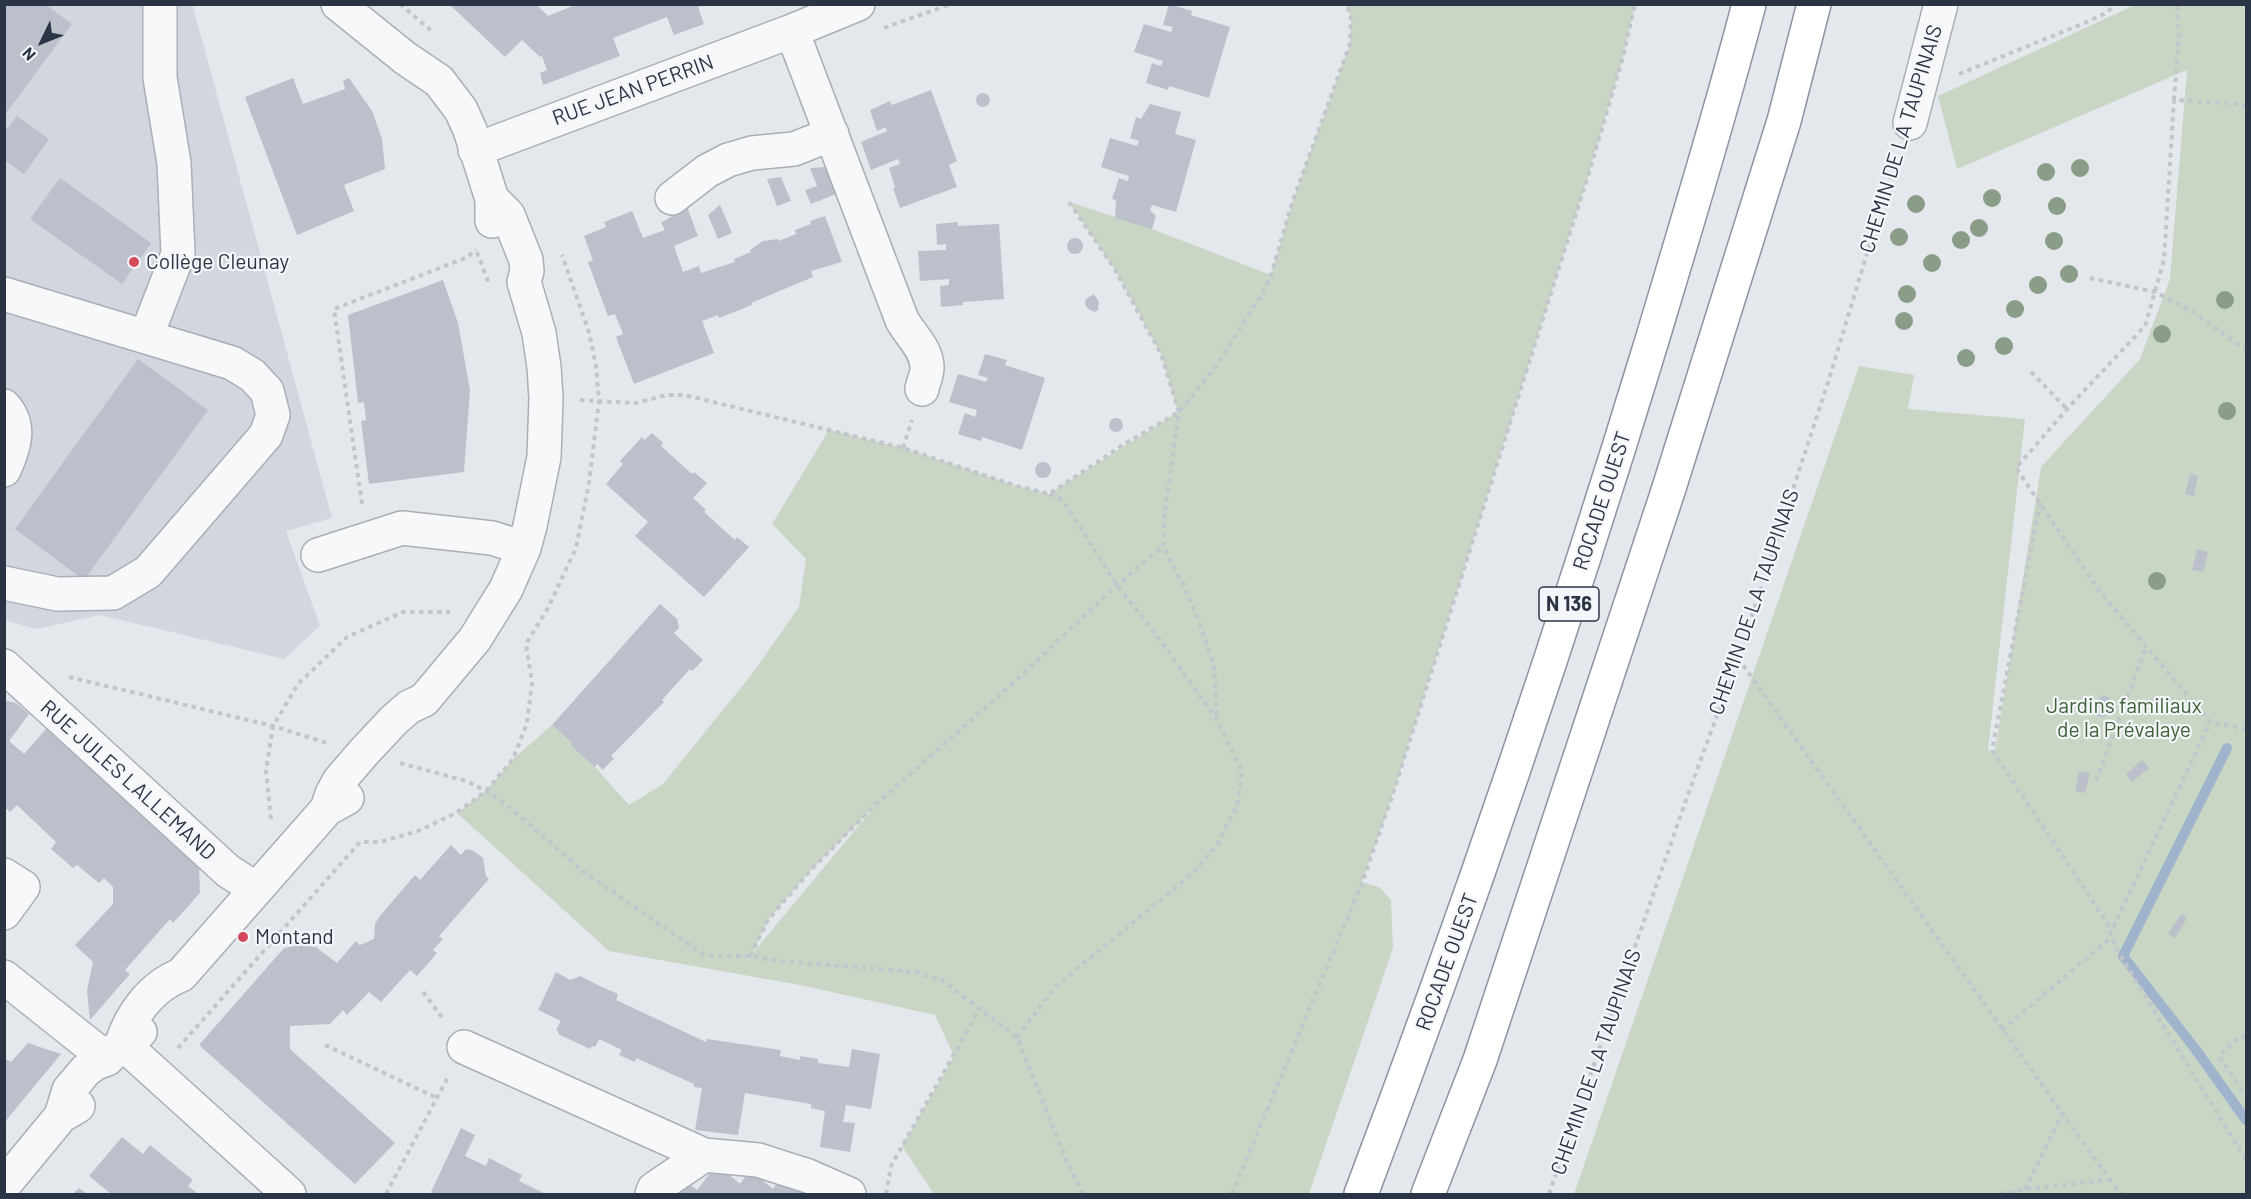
<!DOCTYPE html>
<meta charset="utf-8">
<style>
body{margin:0}
#map{position:relative;width:2251px;height:1199px;overflow:hidden;background:#e4e7ec;font-family:Barlow,sans-serif}
canvas{display:block}
.frame{position:absolute;inset:0;border:6px solid #2b3445;pointer-events:none}
.north{position:absolute;left:12px;top:12px;width:60px;height:60px;-webkit-text-stroke:4px #f4f6f9;paint-order:stroke;rotate:227deg;font-size:16px;font-weight:700;line-height:24px;text-align:center;color:#2b3445}
.north::after{content:'';display:block;margin:auto;width:21px;height:27px;background:#2b3445;clip-path:polygon(50% 0,100% 100%,50% 72%,0 100%)}
</style>
<div id="map">
<canvas width="2251" height="1199"></canvas>
<div class="frame"></div>
<div class="north">N</div>
</div>
<script>
const context = document.querySelector('canvas').getContext('2d');
context.lineJoin = 'round';
function fill(path, color) { context.fillStyle = color; context.fill(path, 'evenodd'); }
function strokePath(path, color, width, dash) { context.strokeStyle = color; context.lineWidth = width; context.lineCap = dash ? 'butt' : 'round'; context.setLineDash(dash || []); context.stroke(path); }
function drawText(font, color, halo, rows, align = 'center') {
  context.font = font + ' Barlow,sans-serif'; context.lineWidth = 4.5; context.setLineDash([]); context.textBaseline = 'middle'; context.strokeStyle = halo; context.fillStyle = color; for (const [text, x, y, turn = 0] of rows) {
    context.save(); context.translate(x, y); context.rotate((+turn || 0) * Math.PI / 180); context.textAlign = isNaN(turn) ? turn : align; if (halo) context.strokeText(text, 0, 0); context.fillText(text, 0, 0); context.restore();
  }
}
fill(new Path2D(`
 M4 5H195L193 7 332 518 286 531 320 626 284 659 100 615 36 629 5 620Z`), '#d2d6de');
fill(new Path2D(`
 M1347 5H1635L1623 57 1589 173 1393 794 1362 882 1379 887 1391 900 1393 948 1309 1194H934L902 1146 954 1056 935 1015 800 985 609 951 457 813 486 791 513 759 552 725 572 743 570 745 595 767 629 805 663 784 752 674 799 607 806 559 772 524 829 430 903 448 1017 486 1049 494 1178 412 1161 354 1114 268 1069 202 1152 229 1271 275 1292 203 1350 44 1351 18ZM870 811V812L752 954 768 920 810 871Z
 M2135 5H2246V1194H1574L1859 366 1914 375 1908 409 2025 419 1988 750H1995L2041 467 2140 359 2170 279 2187 70 1957 169 1938 96Z`), '#c9d6c5');
strokePath(new Path2D(`
 M2227 748 2123 956 2196 1050 2246 1120`), '#9fb4cc', 10);
fill(new Path2D(`
 M4 4H45L72 24 4 116Z
 M449 4H536L548 16 578 4 705 5 698 7 704 24 674 35 667 17 613 38 620 56 543 85 540 73 547 70 542 56 540 57 522 40 505 57Z
 M1169 4 1192 11 1191 15 1230 27 1209 98 1169 86 1168 90 1146 83 1152 63 1161 66 1163 61 1134 52 1144 24 1171 32 1173 27 1163 25Z
 M293 78 303 104 345 89 343 81 349 78 372 111 382 139 385 169 344 185 354 211 297 235 245 97Z
 M931 90 957 161 949 165 957 187 900 208 893 188 895 187 889 168 900 164 898 159 871 170 861 142 887 131 886 127 877 131 870 110 890 101 892 105Z
 M976 100a7 7 0 1 1 14 0a7 7 0 1 1-14 0Z
 M1150 104 1181 112 1175 134 1196 140 1176 212 1152 205 1150 210 1156 216 1152 229 1115 218 1116 200 1112 199 1119 178 1128 181 1129 176 1101 167 1110 138 1137 146 1139 141 1130 138 1136 117 1141 119Z
 M17 116 49 139 24 174 4 160V125L8 128Z
 M826 167 836 194 811 204 805 190 817 186 810 168Z
 M781 177 791 201 777 206 767 179Z
 M60 178 151 243 122 284 30 219Z
 M720 205 732 233 718 239 708 215Z
 M687 207 698 236 674 246 683 272 699 266 701 273 735 262 734 259 751 252 750 250 763 241 778 239 779 241 796 234 795 230 811 224 810 221 825 216 842 262 811 271 813 277 751 303 752 305 719 318 718 315 702 321 714 353 634 384 616 337 623 334 615 314 608 316 588 262 593 260 584 236 606 227 604 222 632 211 643 238 665 230 661 223Z
 M958 222V226L999 224 1004 299 963 302V305L941 307 940 286 949 285V279L920 281 918 251 946 250V244L937 245 936 224Z
 M1067 246a8 8 0 1 1 16 0a8 8 0 1 1-16 0Z
 M443 280 458 323 470 390 464 472 369 484 361 421 366 420 364 402 358 403 348 315Z
 M1094 294 1099 302 1098 310 1095 312 1088 309 1085 304 1086 299Z
 M985 354 1007 360 1005 365 1045 378 1022 450 982 437 981 441 958 434 965 413 975 417 977 410 949 402 958 374 986 382 988 378 978 375Z
 M138 359 208 410 84 580 15 529Z
 M1109 425a7 7 0 1 1 14 0a7 7 0 1 1-14 0Z
 M652 433 663 443 661 446 692 474 694 472 707 483 693 498 706 510 704 512 735 540 737 537 749 547 704 597 635 536 648 522 606 484 623 464 620 461 642 437 644 440Z
 M1035 470a8 8 0 1 1 16 0a8 8 0 1 1-16 0Z
 M2190 474 2198 476 2194 496 2185 494Z
 M2197 549 2208 552 2203 572 2192 570Z
 M660 604 677 619 679 628 674 633 703 660 692 671 690 669 662 700 664 702 611 756 614 758 603 770 597 764 595 767 570 745 572 743 552 725Z
 M2101 695 2110 697 2105 717 2096 716Z
 M4 700 16 703 29 714 9 741 24 754 46 729 199 865 200 893 173 923 170 919 125 970 130 974 90 1020 87 991 93 962 75 945 113 904V887L104 878 99 883 77 865 73 868 51 849 56 842 17 805 10 812 4 807Z
 M2142 760 2149 768 2132 782 2126 774Z
 M2079 771 2090 773 2085 793 2075 791Z
 M451 845 461 855 466 849 474 851 483 858 486 876 489 879 439 936 443 939 433 950 437 953 417 976 410 970 381 1002 369 992 347 1015 343 1010 330 1024 290 1026V1049L395 1143 355 1184 199 1045 284 948 301 945 316 947 337 963 356 941 360 945 374 939 375 924 379 917 415 875 420 880Z
 M2181 914 2187 918 2175 938 2168 934Z
 M556 972 570 980 580 976 600 986 618 994 616 1000 706 1042 707 1039 781 1050 780 1056 800 1060V1056L818 1059V1063L849 1067 852 1049 880 1054 871 1109 846 1105 843 1122 855 1123 850 1152 820 1147 825 1111 811 1108V1104L745 1093 738 1135 695 1130 702 1088 694 1087V1084L636 1058 635 1062 619 1055 622 1050 599 1039 595 1047 592 1046 590 1049 558 1034 559 1032 556 1030 561 1021 538 1010Z
 M28 1043 61 1054 4 1123V1058L11 1062Z
 M461 1128 475 1135 465 1156 486 1166 489 1158 522 1175 519 1181 546 1194H436L431 1192Z
 M122 1137 143 1154 150 1145 193 1180 188 1186 198 1194H109L110 1193 89 1176Z
 M717 1164 740 1184 750 1170 773 1189 783 1175 809 1194H667L680 1177 697 1190Z
 M79 1188 87 1194H73Z`), '#bbc0ca');
const minor = new Path2D(`
 M338 4 405 58 439 81 461 110 470 130 492 199V221
 M792 31 902 320C910 335 926 348 927 366 928 373 923 382 922 389
 M1910 123 1941 4
 M475 150 792 31 858 4
 M672 198 707 171 728 160 752 153 794 149 832 134
 M4 294 232 363 252 375 267 391 273 415 266 435 148 572 113 593 57 594 4 583
 M146 337 178 254 174 163 160 78V4
 M4 406C22 426 14 448 4 470
 M318 555 402 528 492 538 524 548
 M4 666 228 871 256 889
 M327 809 332 794 339 781 364 752 394 720 409 707 424 700 475 639 506 589 524 548 530 526 544 457 546 398 544 367 539 333 524 282 527 271 526 260 508 215 492 199
 M4 875 23 887 4 913
 M4 977 107 1059
 M122 1043C131 1014 152 986 181 975L327 809 347 798
 M122 1043 289 1194
 M464 1047 704 1155
 M61 1116 69 1090 86 1070 96 1063 107 1059 122 1043 140 1032
 M4 1185 61 1116 78 1106
 M652 1194 654 1189 704 1155 758 1160 808 1176 849 1194`);
const highway = new Path2D(`
 M1361 1194C1468 912 1565 626 1653 337 1686 226 1720 116 1749 4
 M1428 1194 1480 1060 1669 488 1784 121 1814 4`);
strokePath(minor, '#a9aeb7', 36);
strokePath(highway, '#8b94a3', 36);
strokePath(new Path2D(`
 M400 4 434 33
 M884 28 951 4
 M1959 74 2087 22 2108 12 2114 4
 M2174 100 2179 33 2177 4
 M2246 107 2241 104 2174 100 2164 260 2145 326 2067 409 2016 468 2100 592 2210 722 2246 729
 M1069 202 1114 268 1161 354 1179 412 1165 510 1163 546 1185 588 1200 624 1214 666 1217 719
 M477 252 489 284
 M2090 278 2155 292 2189 309 2246 350
 M2031 372 2067 409
 M580 400 636 403 667 395H684L903 448 1017 486 1049 494 1126 443 1179 412 1217 365 1263 292 1271 275 1292 203 1350 44 1351 18 1347 4
 M903 448 912 420
 M2040 503 1992 750 2106 921 2117 950 2246 1160
 M362 504 334 309 468 257 476 249
 M1738 658 2120 1194
 M69 677 273 726 327 743
 M400 763 466 781 486 791 507 805 584 872 704 955 750 956 781 961 916 972 943 981 1017 1037 1061 1148 1083 1194
 M2096 781 2146 647
 M271 819 266 771 273 726 298 684 347 637 403 612H450
 M750 956 768 920 810 871 876 804 1011 685 1117 585 1163 546
 M423 992 444 1020
 M2002 1030 2107 941 2210 722
 M1017 1037 1055 987 1192 874 1217 845 1237 806 1242 771 1217 720 1160 640 1117 585 1066 505 1059 498 1049 494
 M2246 1037H2239L2219 1056 2246 1096
 M325 1045 437 1098
 M178 1048 360 842H380L418 831 456 813 486 791 513 759 527 723 532 683 526 644 548 608 576 548 589 483 599 401 596 366 589 332 562 255
 M2025 1189 2062 1115
 M386 1194 448 1077
 M886 1194 891 1166 980 1008
 M1232 1194 1362 883 1393 794 1589 173 1623 57 1635 4
 M1549 1194 1686 800 1738 658 1830 376 1897 154
 M2000 1194 2025 1189 2108 1180`), '#c2c5cb', 4, [4.5, 4.5]);
strokePath(minor, '#f7f8fa', 33);
strokePath(highway, '#fff', 33);
context.fillStyle = '#899d89';
for (const [x, y] of [
 [2080,168],
 [2046,172],
 [1992,198],
 [1916,204],
 [2057,206],
 [1979,228],
 [1899,237],
 [1961,240],
 [2054,241],
 [1932,263],
 [2069,274],
 [2038,285],
 [1907,294],
 [2225,300],
 [2015,309],
 [1904,321],
 [2162,334],
 [2004,346],
 [1966,358],
 [2227,411],
 [2157,581]
]) { context.beginPath(); context.arc(x, y, 9, 0, 2 * Math.PI); context.fill(); }
for (const [x, y, r, color] of [
 [134,262,6,"#d1495b"],
 [243,937,6,"#d1495b"]
]) { const dot = new Path2D(); dot.arc(x, y, r, 0, 2 * Math.PI); context.fillStyle = color; context.fill(dot); strokePath(dot, '#f4f6f9', 2); }
for (const [x, y, w] of [
 [1569,604,60]
]) { const box = new Path2D(); box.roundRect(x - w / 2, y - 17, w, 34, 4.5); context.fillStyle = '#f4f6f9'; context.fill(box); strokePath(box, '#2b3445', 1.5); }
drawText('bold 20px', '#2b3445', null, [
 ["N 136",1569,604]
]);
drawText('21px', '#2b3445', '#f4f6f9', [
 ["RUE JEAN PERRIN",633,90,-20],
 ["CHEMIN DE LA TAUPINAIS",1901,139,-73],
 ["ROCADE OUEST",1602,501,-72],
 ["CHEMIN DE LA TAUPINAIS",1754,602,-71],
 ["RUE JULES LALLEMAND",128,780,42],
 ["ROCADE OUEST",1447,962,-70],
 ["CHEMIN DE LA TAUPINAIS",1596,1062,-71]
]);
drawText('21px', '#2b3445', '#f4f6f9', [
 ["Collège Cleunay",146,262],
 ["Montand",255,937]
], 'left');
drawText('21px', '#3f6138', '#f4f6f9', [
 ["Jardins familiaux",2124,706],
 ["de la Prévalaye",2124,730]
]);
</script>
